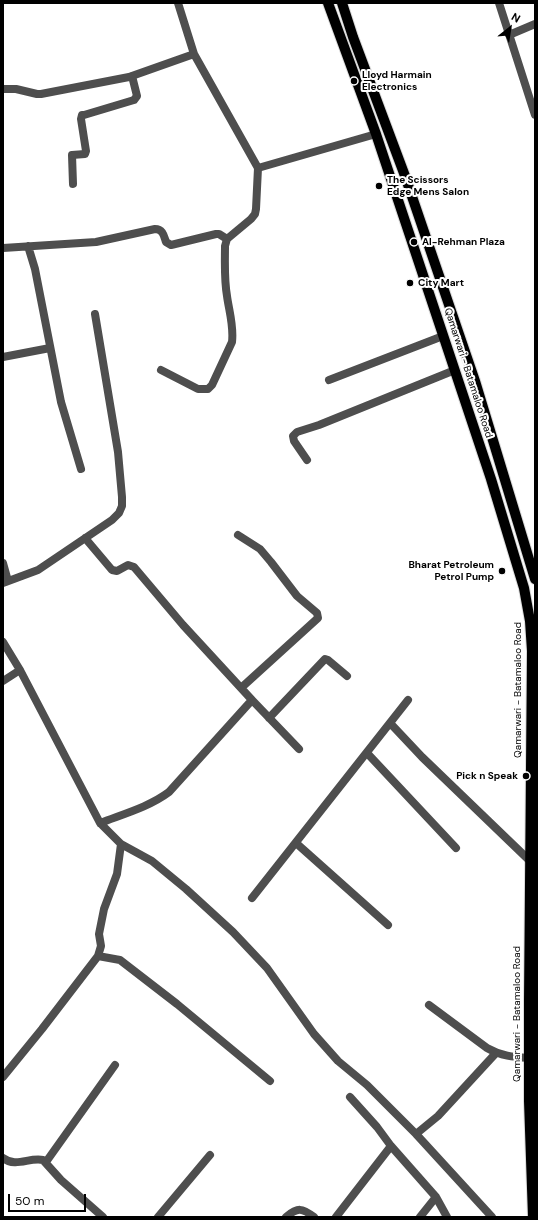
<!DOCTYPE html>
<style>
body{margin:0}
#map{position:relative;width:538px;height:1220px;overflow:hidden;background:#fff;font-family:"DM Sans",sans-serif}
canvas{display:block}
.frame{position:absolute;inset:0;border:4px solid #000;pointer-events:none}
.north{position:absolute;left:490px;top:8px;width:40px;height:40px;-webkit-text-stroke:3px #fff;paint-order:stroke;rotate:30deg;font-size:11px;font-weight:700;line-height:16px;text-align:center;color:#000}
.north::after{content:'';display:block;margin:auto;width:14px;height:18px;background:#000;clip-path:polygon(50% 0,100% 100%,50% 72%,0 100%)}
.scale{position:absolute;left:8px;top:1194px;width:78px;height:18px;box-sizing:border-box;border:2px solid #000;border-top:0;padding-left:5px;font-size:12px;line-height:14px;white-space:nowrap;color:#000;-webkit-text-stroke:3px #fff;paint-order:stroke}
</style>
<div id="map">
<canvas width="538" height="1220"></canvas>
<div class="frame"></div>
<div class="north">N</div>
<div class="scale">50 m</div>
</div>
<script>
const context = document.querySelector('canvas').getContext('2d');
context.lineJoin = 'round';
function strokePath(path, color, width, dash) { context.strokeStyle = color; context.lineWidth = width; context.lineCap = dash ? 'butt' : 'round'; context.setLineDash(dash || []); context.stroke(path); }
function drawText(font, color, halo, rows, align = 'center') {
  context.font = font + ' "DM Sans",sans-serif'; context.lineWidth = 4; context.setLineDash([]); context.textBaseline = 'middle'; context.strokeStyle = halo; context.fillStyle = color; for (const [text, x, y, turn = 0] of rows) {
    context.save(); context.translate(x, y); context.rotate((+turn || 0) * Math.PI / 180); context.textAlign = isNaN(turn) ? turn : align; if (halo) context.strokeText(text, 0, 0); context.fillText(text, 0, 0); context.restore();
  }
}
const primary = new Path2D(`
 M328 3 376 134 491 479 524 588 530 621 532 651 529 999V1101L533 1217
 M342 3 353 37 405 176 475 381 535 579`);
strokePath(primary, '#dbdbdb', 12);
strokePath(new Path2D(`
 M499 3 535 115
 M509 35 535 24
 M3 89H16L37 94H41L129 77 194 54
 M258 168 376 134
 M73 184 72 155 85 154 86 151 81 119 82 115H84L134 100 137 96 132 76
 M28 246 35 269 61 402 81 469
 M3 248 96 242 155 229C163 229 164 236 166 242L171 245 216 234H219L227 239
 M3 357 50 348
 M161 370 198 389H208L212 385 232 342C234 326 229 311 227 296 224 279 225 262 225 246L227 239 251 219 255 214 256 209 258 168 194 54 178 3
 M329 380 443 336
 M307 460 294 441 293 436 297 432 319 425 455 370
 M85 538 112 570 117 571 128 565 134 567 183 625 241 688
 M3 563 8 581
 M3 583 38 570 112 520 119 513 122 506V497L118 452 95 314
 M3 642 20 670 100 823 121 844 117 874 104 909 99 934 101 946 98 956 42 1029 3 1077
 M3 681 20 670
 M252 700 299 749
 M269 718 325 659 328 660 347 676
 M390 723 422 757 530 861
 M367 753 456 848
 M100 823C123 814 149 807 169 792L252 700 241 688 318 618 317 613 297 596 271 562 260 549 238 535
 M296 843 388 925
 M121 844 152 861 186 889 233 932 267 968 314 1034 338 1061 367 1085 416 1134 492 1217
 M252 898 408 700
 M98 956 120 960 177 1004 270 1081
 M429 1005 487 1048C501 1056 513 1057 529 1058
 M350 1097 377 1127 391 1146 436 1197 447 1217
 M416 1134 438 1116 496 1053
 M3 1158C16 1168 29 1157 43 1160L61 1180 103 1217
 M46 1162 115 1065
 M158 1217 210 1155
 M286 1217C298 1207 302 1208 314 1217
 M336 1217 391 1146
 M420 1217 436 1197`), '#4e4e4e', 8);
strokePath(primary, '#000', 10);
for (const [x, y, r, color] of [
 [354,81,4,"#000"],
 [379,186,4,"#000"],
 [414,242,4,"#000"],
 [410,283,4,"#000"],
 [502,571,4,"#000"],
 [526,776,4,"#000"]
]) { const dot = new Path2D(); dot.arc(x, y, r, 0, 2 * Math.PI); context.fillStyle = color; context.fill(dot); strokePath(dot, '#fff', 1.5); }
drawText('bold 10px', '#000', '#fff', [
 ["Lloyd Harmain",362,75],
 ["Electronics",362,87],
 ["The Scissors",387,180],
 ["Edge Mens Salon",387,192],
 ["Al-Rehman Plaza",422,242],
 ["City Mart",418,283],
 ["Bharat Petroleum",494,565,"right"],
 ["Petrol Pump",494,577,"right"],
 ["Pick n Speak",518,776,"right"]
], 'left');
drawText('10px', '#000', '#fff', [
 ["Qamarwari - Batamaloo Road",468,373,72],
 ["Qamarwari - Batamaloo Road",518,690,-90],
 ["Qamarwari - Batamaloo Road",517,1014,-90]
]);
</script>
